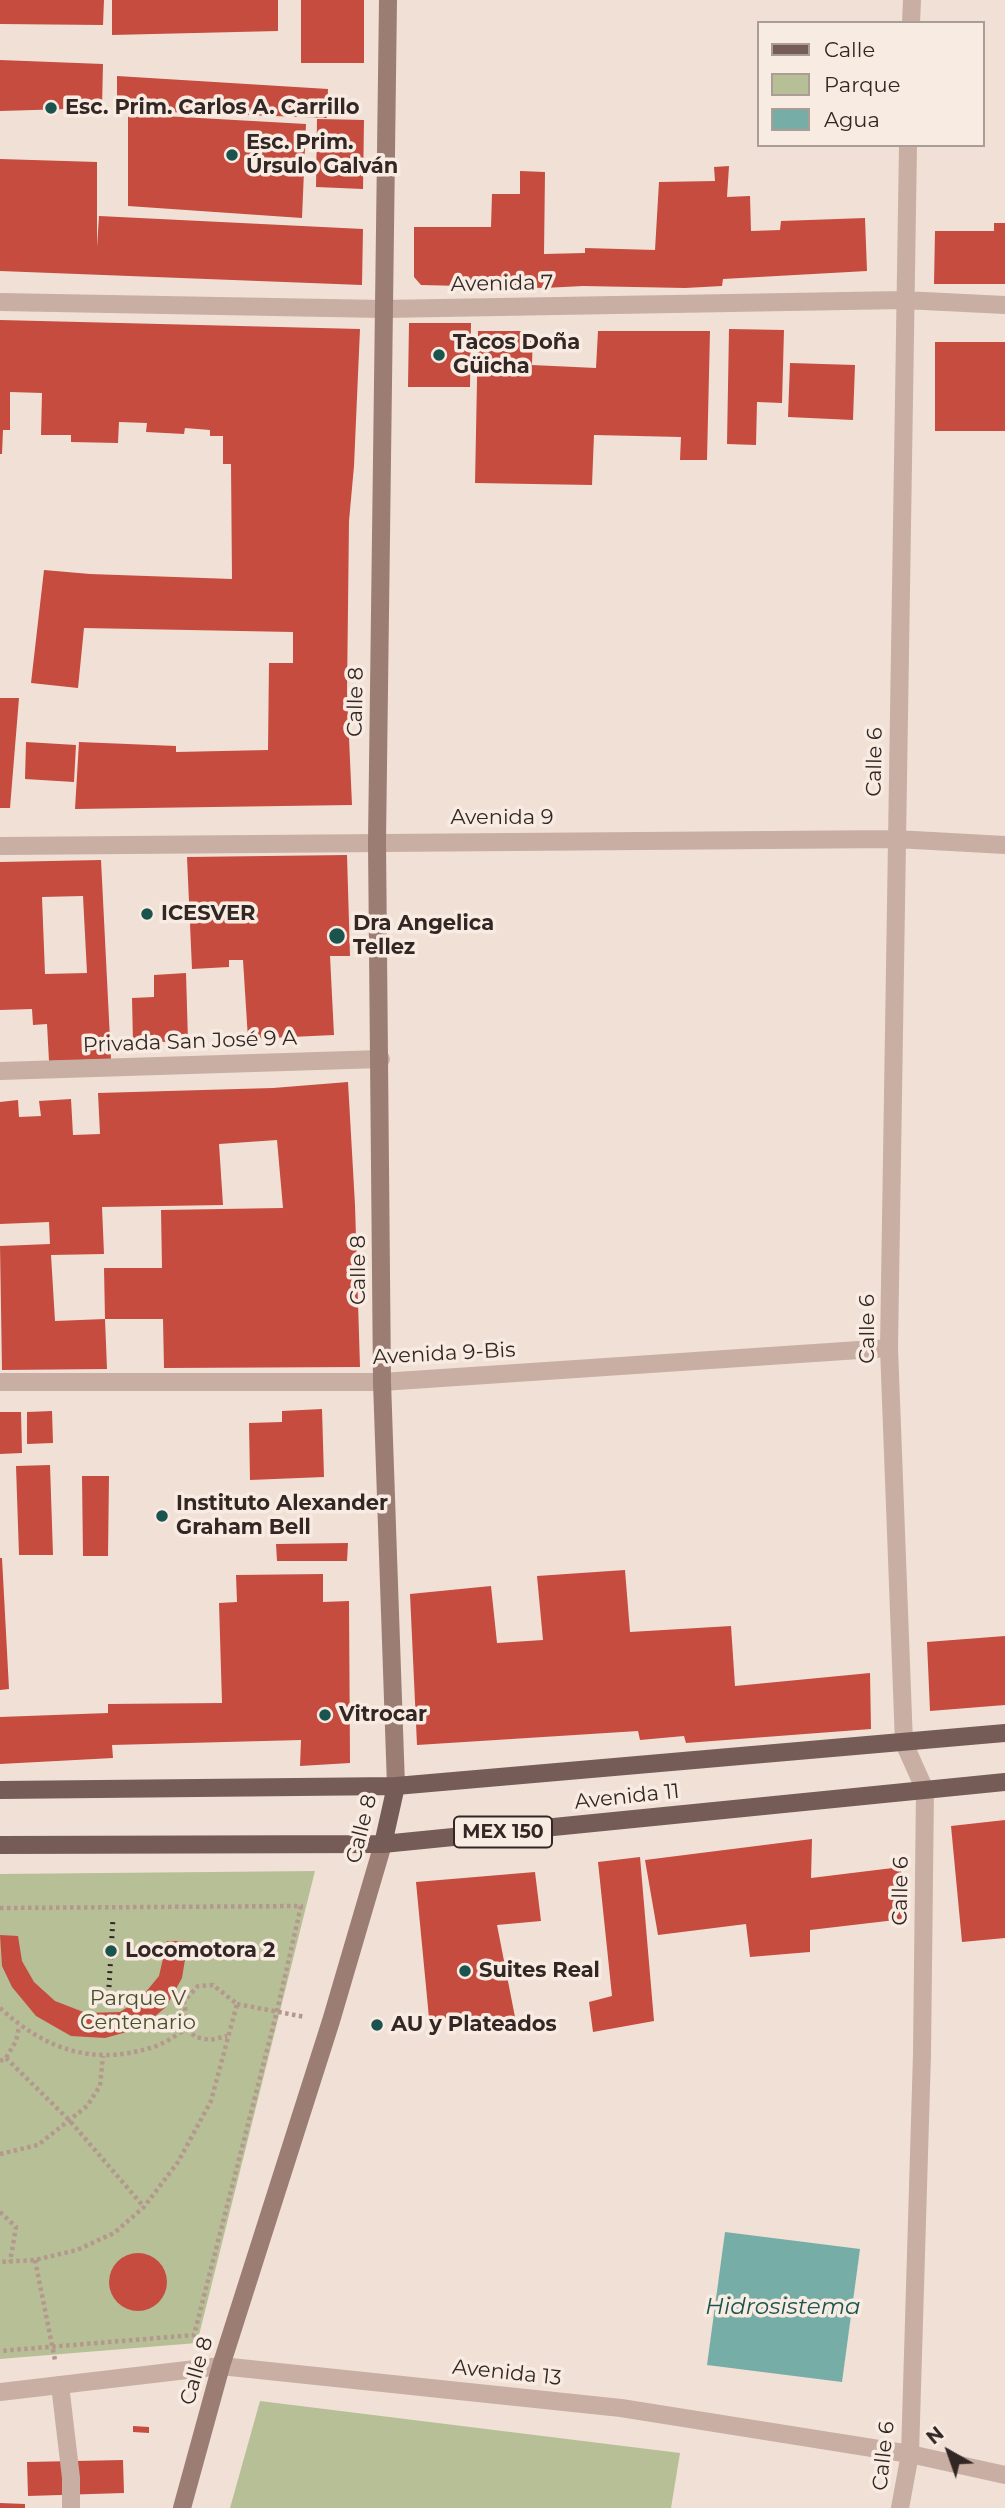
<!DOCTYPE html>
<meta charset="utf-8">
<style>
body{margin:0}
#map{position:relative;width:1005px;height:2508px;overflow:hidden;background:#f0e0d6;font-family:Montserrat,sans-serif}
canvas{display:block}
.legend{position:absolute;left:757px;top:21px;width:228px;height:126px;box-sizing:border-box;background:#f8ebe2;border:2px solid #a99d96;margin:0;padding:9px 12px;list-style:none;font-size:21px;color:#332725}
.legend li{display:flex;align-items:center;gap:14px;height:35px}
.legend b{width:35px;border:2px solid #a99d96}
.north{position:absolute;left:914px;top:2417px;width:70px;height:70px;-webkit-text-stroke:5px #f8ebe2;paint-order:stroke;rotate:320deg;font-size:19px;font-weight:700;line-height:28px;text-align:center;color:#332725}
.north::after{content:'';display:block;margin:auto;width:24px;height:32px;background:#332725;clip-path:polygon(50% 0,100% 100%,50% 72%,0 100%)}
</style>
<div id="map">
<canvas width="1005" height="2508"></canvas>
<ul class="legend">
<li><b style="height:9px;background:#755c56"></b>Calle</li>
<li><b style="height:19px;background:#b7bf97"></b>Parque</li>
<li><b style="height:19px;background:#76ada7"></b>Agua</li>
</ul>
<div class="north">N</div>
</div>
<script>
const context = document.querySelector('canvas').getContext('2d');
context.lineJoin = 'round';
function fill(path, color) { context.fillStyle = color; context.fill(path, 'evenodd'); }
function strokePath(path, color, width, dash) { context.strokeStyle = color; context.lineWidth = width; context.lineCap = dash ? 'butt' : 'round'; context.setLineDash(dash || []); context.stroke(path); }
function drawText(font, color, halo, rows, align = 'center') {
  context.font = font + ' Montserrat,sans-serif'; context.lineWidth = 7; context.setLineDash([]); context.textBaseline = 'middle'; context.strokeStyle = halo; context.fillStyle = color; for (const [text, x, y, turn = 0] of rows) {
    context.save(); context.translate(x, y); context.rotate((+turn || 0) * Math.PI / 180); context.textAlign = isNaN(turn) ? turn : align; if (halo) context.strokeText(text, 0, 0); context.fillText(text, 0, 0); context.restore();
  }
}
fill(new Path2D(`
 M315 1871 197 2343 0 2359V1874Z
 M260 2401 680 2453 671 2508H230Z`), '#b7bf97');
fill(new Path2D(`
 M725 2232 860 2249 842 2382 707 2365Z`), '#76ada7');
fill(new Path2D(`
 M0 0H104L103 25 0 24Z
 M112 0H278V31L112 35Z
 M301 0H364V63H301Z
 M0 60 103 64 102 108 0 111Z
 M117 76 328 89 327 118 117 110Z
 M128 114 306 124 302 218 128 206Z
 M317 119 364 120 363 189 316 187Z
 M0 159 97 162V247L99 216 363 229 362 285 0 271Z
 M729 166 727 197 750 196 751 231 780 230 781 221 865 218 867 271 723 279 722 286 685 288 583 286 544 288 421 285 414 277V227H491L492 194H520V171L545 172 544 254 585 253V248L655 250 659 182 715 181 714 167Z
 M994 223H1005V284H934L935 231H994Z
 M0 320 360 329 354 466 349 521 347 693 352 805 75 809 79 742 176 746V752L268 750 269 663H293V632L84 628 78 688 31 683 44 570 90 574 232 579 231 464H223V436H210V430L185 428 184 434 146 432 147 423 119 422 118 443 71 442V435H41L42 393 10 392V430H3L2 454H0Z
 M409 323H471L470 387H408Z
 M729 329 784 330 782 403 757 402 756 445 727 444Z
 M478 331H533L532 365 596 368 598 331H710L707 460H680L681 437 594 435 592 485 475 483Z
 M935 342H1005V431H935Z
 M790 363 855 365 853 420 788 417Z
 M0 698H19L10 808H0Z
 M26 742 76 745 74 782 25 779Z
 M347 855 350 956H330L334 1035 248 1039 243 960H229V967L192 969 187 857Z
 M101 860 111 1059 49 1061 47 1024 33 1025 32 1009 0 1010V862ZM83 896 87 973 45 974 42 897Z
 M186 973 188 1041 133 1043 132 998 154 997V975Z
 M348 1082 355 1205 360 1367 164 1368 163 1319H105L104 1268H162L161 1210 283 1208 277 1140 219 1144 223 1205 102 1207 104 1254 51 1255 55 1321 105 1319 107 1369 2 1370 0 1246 50 1244 49 1222 0 1224V1102L18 1100 19 1117 41 1116 39 1101 71 1099 73 1135 100 1134 98 1093 273 1088Z
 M322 1409 324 1477 250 1480 249 1423 282 1422V1411Z
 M52 1411 53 1443 27 1444V1412Z
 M0 1412H21L22 1453 0 1454Z
 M50 1465 53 1555H19L16 1466Z
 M82 1476H109L108 1556H83Z
 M348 1543 347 1561H277L276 1544Z
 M0 1558H2L9 1689 0 1690Z
 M625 1570 630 1632 731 1626 735 1686 870 1673 871 1729 686 1743 684 1736 640 1740 638 1731 417 1745 410 1594 491 1586 497 1643 543 1640 537 1576Z
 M323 1574V1602L349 1601 350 1763 300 1766 301 1740 112 1745 113 1758 0 1764V1717L108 1713V1704L222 1703 219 1603 237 1602 236 1575Z
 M1005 1636V1705L930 1711 927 1642Z
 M1005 1820V1938L962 1942 951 1826Z
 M812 1839 811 1878 901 1867 904 1919 810 1930V1952L750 1957 746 1924 658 1935 645 1860Z
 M640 1857 654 2021 593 2032 589 2002 612 1996 598 1862Z
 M535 1872 541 1921 497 1925 515 2017 429 2018 416 1882Z
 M0 1935 18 1936 22 1961 34 1982 55 2001 86 2013 120 2012 140 1999 159 1976 167 1941H188L182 1978 166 2007 141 2028 105 2038 71 2036 36 2016 12 1987 2 1966Z
 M109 2282a29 29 0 1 1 58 0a29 29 0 1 1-58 0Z
 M133 2426 149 2427V2433L133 2432Z
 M123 2460 124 2493 28 2496 27 2462Z
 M0 2503 25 2504V2508H0Z`), '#c64c3f');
strokePath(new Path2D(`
 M0 1908 301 1906 277 2011 194 2335 0 2351
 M237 2004 305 2017
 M0 2008C44 2048 90 2066 150 2048 163 2045 176 2035 188 2028L184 2001 198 1986 213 1985 237 2004 211 2101 178 2162 144 2207 114 2233 77 2250 35 2260 0 2262
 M188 2028 195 2037 210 2040 227 2036
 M6 2058 70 2121 144 2207
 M0 2061 6 2058 16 2041 19 2027
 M0 2154 38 2145 87 2106 100 2086 103 2056
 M0 2212 16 2227 10 2262
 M35 2260 55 2360`), '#b4988d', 4.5, [3.5, 3.5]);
strokePath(new Path2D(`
 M60 2385 71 2478V2508`), '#c8aea3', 18);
strokePath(new Path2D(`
 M911 23 912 0
 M0 302 383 309 904 300 1005 305
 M0 846 896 839 1005 845
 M0 1071 381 1059
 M0 1382H382L889 1348
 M0 2392 221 2366
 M900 2508 910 2454 922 2054 925 1790 904 1743 889 1348 908 145`), '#c8aea3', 18);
strokePath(new Path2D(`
 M221 2366 621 2408 910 2454 1005 2475`), '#c8aea3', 18);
strokePath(new Path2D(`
 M388 0 377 842 382 1382 396 1786
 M182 2508 221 2366 331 2021 383 1844`), '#9b7d74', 18);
strokePath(new Path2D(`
 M0 1790 396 1786 1005 1733
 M383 1844 396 1786
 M0 1845 383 1844 1005 1782`), '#755c56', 18);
strokePath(new Path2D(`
 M109 1987 113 1918`), '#332725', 5, [2, 5]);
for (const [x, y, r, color] of [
 [51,108,7,"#1b544f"],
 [232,155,7,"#1b544f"],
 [439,355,7,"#1b544f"],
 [147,914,7,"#1b544f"],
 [337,936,9,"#1b544f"],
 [162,1516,7,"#1b544f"],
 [325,1715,7,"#1b544f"],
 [111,1951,7,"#1b544f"],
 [465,1971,7,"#1b544f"],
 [377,2025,7,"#1b544f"]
]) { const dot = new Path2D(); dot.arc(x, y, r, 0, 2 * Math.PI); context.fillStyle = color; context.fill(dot); strokePath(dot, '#f8ebe2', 2.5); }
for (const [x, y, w] of [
 [503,1832,98]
]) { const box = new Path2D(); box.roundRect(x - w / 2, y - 15.5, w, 31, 5); context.fillStyle = '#f8ebe2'; context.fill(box); strokePath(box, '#332725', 2); }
drawText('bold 19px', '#332725', null, [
 ["MEX 150",503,1832]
]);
drawText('bold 21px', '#332725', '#f8ebe2', [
 ["Esc. Prim. Carlos A. Carrillo",65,108],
 ["Esc. Prim.",246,143],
 ["Úrsulo Galván",246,167],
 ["Tacos Doña",453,343],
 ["Güicha",453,367],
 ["ICESVER",161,914],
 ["Dra Angelica",353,924],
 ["Tellez",353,948],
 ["Instituto Alexander",176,1504],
 ["Graham Bell",176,1528],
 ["Vitrocar",339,1715],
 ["Locomotora 2",125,1951],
 ["Suites Real",479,1971],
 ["AU y Plateados",391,2025]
], 'left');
drawText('21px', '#332725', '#f8ebe2', [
 ["Avenida 7",502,284,-1],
 ["Calle 8",356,702,-89],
 ["Calle 6",875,762,-89],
 ["Avenida 9",502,818],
 ["Privada San José 9 A",190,1042,-2],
 ["Calle 8",359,1270,-90],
 ["Calle 6",868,1329,-90],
 ["Avenida 9-Bis",444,1354,-3],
 ["Avenida 11",627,1797,-6],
 ["Calle 8",362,1829,-76],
 ["Calle 6",901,1891,-89],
 ["Calle 8",197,2371,-74],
 ["Avenida 13",507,2373,6],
 ["Calle 6",884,2456,-84]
]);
drawText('21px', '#485129', '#f8ebe2', [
 ["Parque V",138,1999],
 ["Centenario",138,2023]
]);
drawText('italic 23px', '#1b544f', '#f8ebe2', [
 ["Hidrosistema",783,2307]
]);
</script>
